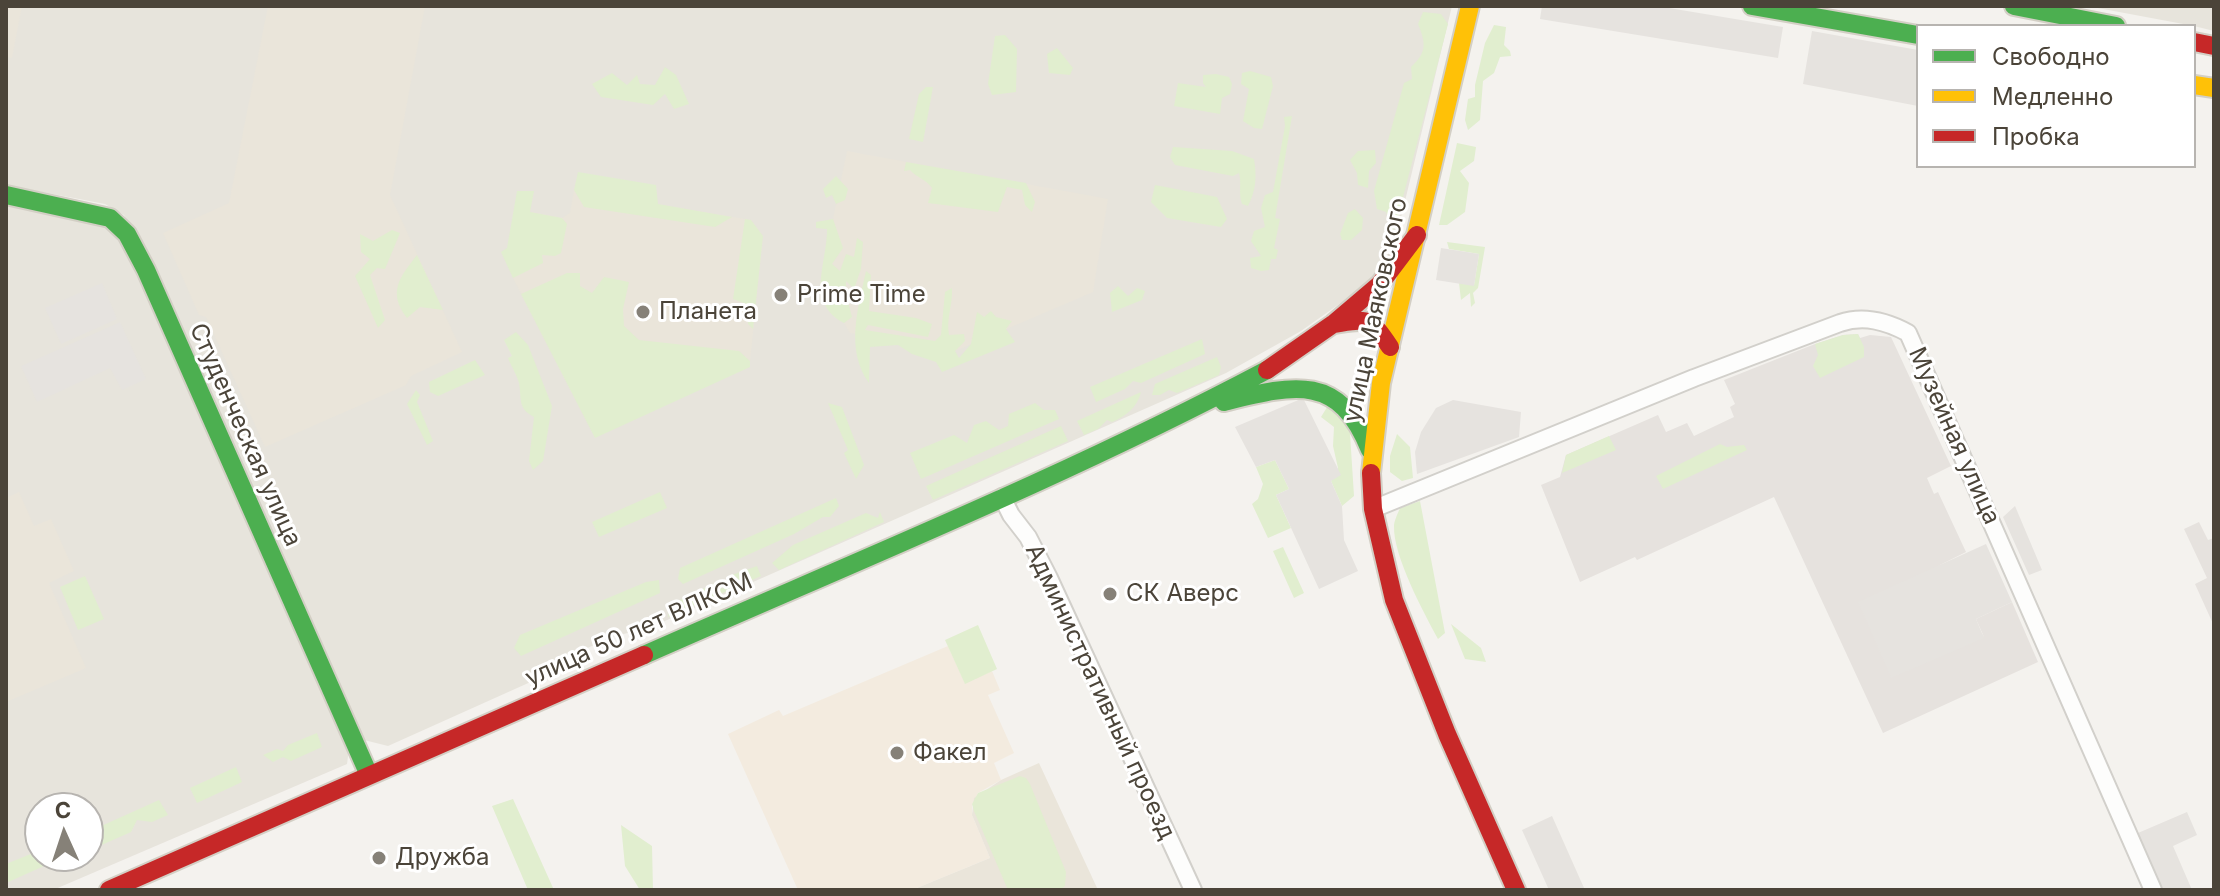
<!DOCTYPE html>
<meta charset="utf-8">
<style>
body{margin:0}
#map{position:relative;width:2220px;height:896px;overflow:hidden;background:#f4f2ee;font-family:Inter,sans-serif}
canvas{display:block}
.frame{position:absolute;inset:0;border:8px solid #4b4439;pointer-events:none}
.legend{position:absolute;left:1916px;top:24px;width:280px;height:144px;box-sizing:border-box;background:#fff;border:2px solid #b7b4b0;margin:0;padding:10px 14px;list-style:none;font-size:24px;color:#4b4439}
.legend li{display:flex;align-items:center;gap:16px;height:40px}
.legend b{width:40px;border:2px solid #b7b4b0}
.north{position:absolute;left:24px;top:792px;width:80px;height:80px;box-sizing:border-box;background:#fff;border:2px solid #b7b4b0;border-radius:50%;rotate:357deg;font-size:22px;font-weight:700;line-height:32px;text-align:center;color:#4b4439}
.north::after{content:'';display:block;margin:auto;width:28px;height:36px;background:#868178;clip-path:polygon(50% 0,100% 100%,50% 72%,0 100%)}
</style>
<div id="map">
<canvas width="2220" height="896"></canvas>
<div class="frame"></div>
<ul class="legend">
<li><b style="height:10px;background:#4caf50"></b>Свободно</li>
<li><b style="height:10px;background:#ffc107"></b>Медленно</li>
<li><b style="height:10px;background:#c62828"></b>Пробка</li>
</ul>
<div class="north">С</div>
</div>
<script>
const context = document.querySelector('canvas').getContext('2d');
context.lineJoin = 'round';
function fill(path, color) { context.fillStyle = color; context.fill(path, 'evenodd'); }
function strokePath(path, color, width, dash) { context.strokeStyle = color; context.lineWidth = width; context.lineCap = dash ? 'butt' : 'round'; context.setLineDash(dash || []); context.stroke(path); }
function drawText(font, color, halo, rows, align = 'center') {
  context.font = font + ' Inter,sans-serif'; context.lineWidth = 6; context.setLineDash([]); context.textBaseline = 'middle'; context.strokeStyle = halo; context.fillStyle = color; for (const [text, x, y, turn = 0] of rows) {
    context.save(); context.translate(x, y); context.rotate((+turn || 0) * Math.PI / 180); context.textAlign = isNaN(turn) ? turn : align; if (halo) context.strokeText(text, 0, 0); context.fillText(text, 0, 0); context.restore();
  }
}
fill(new Path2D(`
 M6 6H1452L1392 255 1366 285 1301 331 1226 373 649 628 615 636 562 659 535 680 388 746 364 740 124 215 105 204 6 185Z
 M2087 6H2214V31L2194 26Z
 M6 203 99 220 116 234 177 358 349 749 347 764 53 890H6ZM40 808H88V856H40Z`), '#e7e4dc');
fill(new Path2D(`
 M948 646 965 683 992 671 1000 690 988 695 1014 753 994 763 1001 780 978 793 972 804V815L990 858 912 890H798L728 734 779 710 783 716Z`), '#f3ebdf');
fill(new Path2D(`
 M1858 334 1860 338 1870 335 1891 337 1951 466 1927 478 1934 494 1938 492 1966 552 1940 565 1984 637 1976 619 2012 602 2038 662 1883 733 1774 497 1637 560 1635 557 1580 582 1541 485 1560 477 1566 455 1658 415 1666 432 1687 423 1694 436 1734 417 1730 407 1735 404 1724 380 1815 344 1843 335Z
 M2199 522 2208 540 2214 538V626L2195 584 2207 578 2184 529Z`), '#e6e2de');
fill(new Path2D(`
 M6 6H22L12 58 6 57Z
 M268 6H425L390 195 462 352 411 376 406 385 265 447 206 317 199 315 163 233 229 203Z
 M847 151 1108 199 1093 292 955 351 850 333 820 282Z
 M574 190 751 220 763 236 750 361 592 432 513 278 526 211 562 218 570 213Z
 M19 492 34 526 51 519 74 571 49 583 86 668 6 702V498Z
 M1039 763 1098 890H912L990 858 972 815 974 798 1001 780Z`), '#eae5da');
fill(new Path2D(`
 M1423 12 1441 14 1448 24 1395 228 1393 230 1386 212 1377 209 1374 191 1404 83 1412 79 1411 67C1427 52 1426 44 1418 24Z
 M1494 25 1506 27 1504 45 1510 51 1511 56 1500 57 1494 73 1483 81 1480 120 1468 130 1465 120 1468 99 1475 97V85L1485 43Z
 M1005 35 1017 49 1016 92 992 95 988 84 995 36Z
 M1057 48 1073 68 1070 75 1049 73 1047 54Z
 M665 67 676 75 689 104 674 109 665 94 653 105 601 97 592 84 612 73 627 85 637 75 640 84 655 85Z
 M1250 71 1271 77 1273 86 1262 129 1254 128 1243 121 1249 89 1241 84 1242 73Z
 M1216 74 1229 77 1232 84 1230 94 1222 98 1220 114 1174 106 1178 83 1206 87 1203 83V75Z
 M926 87H933L923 142 909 139 919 94Z
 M1292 116 1275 218 1280 219 1274 248 1278 250 1276 259H1271L1269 270 1261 271 1251 268 1250 258 1261 256 1251 241 1254 231 1265 227 1261 208 1265 195 1273 192 1285 126 1284 117Z
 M1457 143 1476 147 1474 161 1460 171 1469 183 1465 212 1447 225H1439Z
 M1173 147 1232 151 1254 159C1257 177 1256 190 1248 206L1242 204C1238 193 1242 184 1239 173L1233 176 1175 165 1170 157Z
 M1375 150 1376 163 1369 171 1368 188 1358 185 1357 173 1350 160 1358 151Z
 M906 162 1026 183 1035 202 1032 212 1025 205 1022 190 1007 187 998 212 928 203 932 188C926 179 917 178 910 170L904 171Z
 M578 172 656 185 658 204 732 217 715 227 584 207 574 190Z
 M836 176 848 189 845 200 836 204 832 195 826 198 823 189Z
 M1155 185 1217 197 1227 219 1221 227 1167 218 1151 202Z
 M517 191H534L530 212 562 218 567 224 561 253 555 256 542 255 543 263 513 278 501 252 507 248Z
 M1355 209 1363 218 1362 230 1351 240H1342L1340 234 1348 213Z
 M745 219 751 220 763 236 753 329 748 324 749 305 733 299Z
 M833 219 843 248 832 264 840 271 846 254 854 257 857 238 863 242 861 269 854 289 846 281V295L852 317 844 323C805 302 827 265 827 229L816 228V222Z
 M392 230 400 233 385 269 377 268 370 275 385 320 378 328 355 276 370 259 361 252 360 234 373 241Z
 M1447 242 1485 247 1478 288 1473 293 1475 303 1471 307 1470 293 1461 300 1459 283 1474 285 1479 254 1449 249Z
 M417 255 443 310 420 307 407 318C387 292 400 277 417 255Z
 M866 271 871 275 869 311 916 318 932 324 928 337 868 325 865 330 935 341 941 335 945 292 952 288C953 305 946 318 949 335L964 334 965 341 955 351 959 358 971 344 977 312 984 317 991 311 996 317 1012 321 1006 329 1015 342 942 372 936 362 912 354 898 345 870 347 869 383C845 350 858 308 866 271Z
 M567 273H580V286L592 293 604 277 629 282 623 309 624 326 639 340 739 351 750 361V367L595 438 521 294Z
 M1118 286 1128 296 1137 288 1145 291 1142 300 1112 312 1110 293Z
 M516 332 528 345 552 406 543 461 533 470 529 461 534 417C517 408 522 399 519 383 517 375 511 366 508 358L512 356 504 340Z
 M1858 334 1864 347V357L1820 378 1813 366 1818 355 1815 344 1843 335Z
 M1202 339 1205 354 1141 383 1133 381 1125 389 1096 402 1090 387Z
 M1217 357 1221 367 1219 375 1177 393 1169 390 1160 395H1152L1155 384Z
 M475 360 485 375 438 396 430 392 429 382Z
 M416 390 420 395 417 402 433 441 427 445 407 404Z
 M1141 392C1137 408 1126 416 1112 422L1107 420 1098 429 1084 435 1077 421Z
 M828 403 842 407 864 465 856 479 844 453 848 450Z
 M1035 403 1044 410H1055L1059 419 921 479 910 453 954 435 967 443 974 425 986 421 999 430 1008 426 1009 414Z
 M1329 404 1349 418 1354 496 1342 506 1331 481 1338 468 1333 446 1334 427 1321 417Z
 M1061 426 1068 441 933 500 926 486Z
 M1397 434 1410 447 1413 478 1402 481 1390 472V456Z
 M1609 436 1616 450 1562 473 1566 455Z
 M1720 444 1727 447 1744 445 1747 450 1663 489 1656 476Z
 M1275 460 1289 489 1276 495 1291 528 1268 538 1252 504 1258 499 1263 484 1256 467Z
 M660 492 667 508 599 537 592 522Z
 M836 498 839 506 830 517H823L794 534 683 584 678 579 680 568Z
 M1420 501 1445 633 1438 639C1424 613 1393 556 1394 526 1394 521 1398 513 1400 508Z
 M880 512 884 522 779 570 772 563 793 545 866 513 878 518Z
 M1283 547 1304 593 1294 598 1273 551Z
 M757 566 761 576 668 617 670 605 715 583 722 589 729 576Z
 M85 576 104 619 78 630 60 587Z
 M659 580 660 593 521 656 514 648 520 635 646 582Z
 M1451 624 1481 648 1486 662 1465 659Z
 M978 625 997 669 965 684 945 640Z
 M317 733 322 747 291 761 283 757 273 762 263 755 277 749 283 751 288 745Z
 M236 767 242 782 197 803 190 788Z
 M1020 776 1026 778 1030 784 1066 872 1065 886 1060 890H1008L974 811 972 804 978 793Z
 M513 799 554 890H528L492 806Z
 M159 800 168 815 152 822 137 820 131 832 88 851V832Z
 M621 825 652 846 653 890H640L625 866Z
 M38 851 44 866 6 883V864Z`), '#e1eecf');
fill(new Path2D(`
 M1542 6H1657L1783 27 1778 58 1540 19Z
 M1812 31 1918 50V106L1803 84Z
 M1441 248 1479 254 1474 286 1436 280Z
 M102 283 117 319 61 344 45 308Z
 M120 322 146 379 122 390 110 368 37 402 21 366Z
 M1303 398 1341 475 1331 481 1342 506 1344 540 1358 571 1319 589 1276 495 1289 489 1275 460 1256 467 1235 427Z
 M1453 400 1521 412 1519 437 1417 474 1415 452 1421 432 1436 408Z
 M2015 506 2042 570 2029 575 2003 517Z
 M1986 544 2012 602 1976 619 1984 638 1891 678 1858 602Z
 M2187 812 2197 835 2173 846 2192 890H2163L2138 833Z
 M1552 816 1580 879 1585 890H1549L1522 830Z`), '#e6e3df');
const street = new Path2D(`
 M1002 497 1011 515 1028 537 1049 578 1193 890
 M1373 509 1694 378 1840 323C1864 315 1886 321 1908 333L2153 890`);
const fast = new Path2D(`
 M1752 6 1918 35
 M2014 6 2116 26
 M6 195 110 218 127 234 146 270 369 775
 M1224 402C1293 385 1339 372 1370 450
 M644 655C852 563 1065 477 1267 370`);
const slow = new Path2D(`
 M2194 85 2214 88
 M1371 473 1381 383 1470 6`);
const jam = new Path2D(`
 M2194 42 2214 46
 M1333 324C1369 319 1369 316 1390 347
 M1267 370 1333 324 1380 284 1417 235
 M1371 473 1373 509 1394 600 1447 734 1516 890
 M109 890 644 655`);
strokePath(street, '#d2d0cb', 20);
strokePath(fast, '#d3cfc5', 22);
strokePath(slow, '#d3cfc5', 22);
strokePath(jam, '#d3cfc5', 22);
strokePath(street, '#fdfdfc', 16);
strokePath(fast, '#4caf50', 18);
strokePath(slow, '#ffc107', 18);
strokePath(jam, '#c62828', 18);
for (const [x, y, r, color] of [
 [781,295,8,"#868178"],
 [643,312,8,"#868178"],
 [1110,594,8,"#868178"],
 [897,753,8,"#868178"],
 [379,858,8,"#868178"]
]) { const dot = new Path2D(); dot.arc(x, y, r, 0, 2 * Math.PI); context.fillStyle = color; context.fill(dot); strokePath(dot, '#fff', 3); }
drawText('24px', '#4b4439', '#fff', [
 ["Prime Time",797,295],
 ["Планета",659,312],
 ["СК Аверс",1126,594],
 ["Факел",913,753],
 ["Дружба",395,858]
], 'left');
drawText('24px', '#4b4439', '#fff', [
 ["улица Маяковского",1376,310,-78],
 ["Студенческая улица",245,435,66],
 ["Музейная улица",1954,436,66],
 ["улица 50 лет ВЛКСМ",639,630,-24],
 ["Административный проезд",1100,692,65]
]);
</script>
